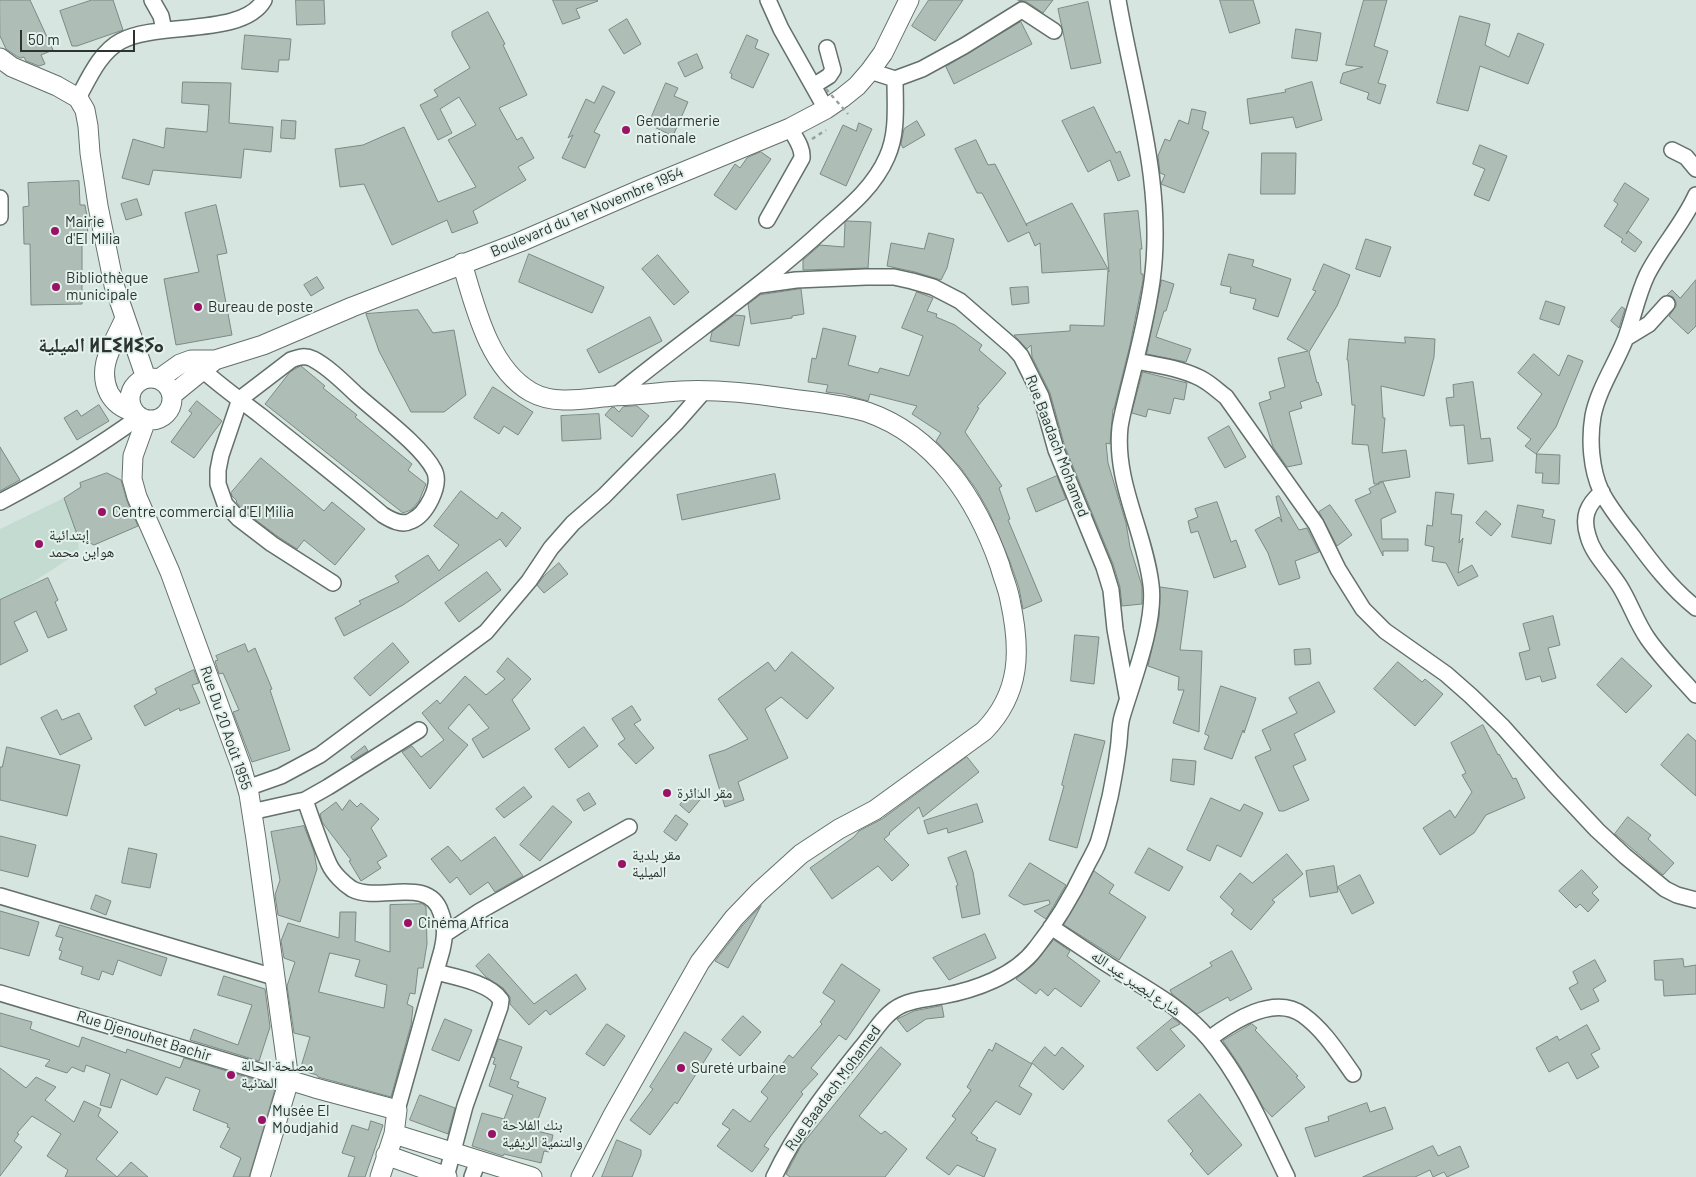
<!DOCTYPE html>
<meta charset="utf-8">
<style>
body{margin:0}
#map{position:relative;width:1696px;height:1177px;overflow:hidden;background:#d6e5df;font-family:Barlow,sans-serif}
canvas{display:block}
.scale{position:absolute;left:20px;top:30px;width:115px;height:22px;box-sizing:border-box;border:2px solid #2d3331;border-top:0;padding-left:6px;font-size:15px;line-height:18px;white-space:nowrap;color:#2d3331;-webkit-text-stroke:4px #e3f2ec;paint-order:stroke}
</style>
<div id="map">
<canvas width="1696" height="1177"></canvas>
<div class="scale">50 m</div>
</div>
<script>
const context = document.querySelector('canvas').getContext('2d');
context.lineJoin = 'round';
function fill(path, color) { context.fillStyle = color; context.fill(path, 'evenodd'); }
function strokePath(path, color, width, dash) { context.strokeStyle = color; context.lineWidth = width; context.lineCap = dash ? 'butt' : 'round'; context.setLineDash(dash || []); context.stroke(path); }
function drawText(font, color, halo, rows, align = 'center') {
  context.font = font + ' Barlow,"Noto Naskh Arabic","Noto Sans Tifinagh",sans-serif'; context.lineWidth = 4; context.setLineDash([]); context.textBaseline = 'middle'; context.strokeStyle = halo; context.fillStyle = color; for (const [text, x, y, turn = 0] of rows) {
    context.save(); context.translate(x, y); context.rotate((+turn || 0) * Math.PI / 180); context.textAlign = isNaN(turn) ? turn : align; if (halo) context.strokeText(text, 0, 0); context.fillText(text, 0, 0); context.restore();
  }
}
fill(new Path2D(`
 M64 498 78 537 79 552 0 604V529Z`), '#c4dbd2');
const building = new Path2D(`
 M0 0H30L53 50 41 55 45 64 39 66 26 61 24 57 21 58 18 57 6 49 0 36Z
 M92 0H113L123 30 77 46H72L60 11Z
 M296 0H324L325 24 297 25Z
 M553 0H597L598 1 576 9 580 18 563 24Z
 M929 0H963L935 41 912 26Z
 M1018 0H1053L1043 13 1027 2Z
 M1220 0H1253L1260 23 1230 33Z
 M1364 0H1387L1374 46 1388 51 1378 83 1386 85 1380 104 1367 99 1369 93 1340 83 1343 73 1363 67 1346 65Z
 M1088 2 1101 63 1071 69 1058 9Z
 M488 12 505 44 503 45 527 95 499 108 517 140 522 137 534 158 518 167 526 180 473 211 478 223 452 233 447 220 392 245 364 184 340 187 335 149 363 145 404 127 438 202 476 187 448 140 476 125 459 97 440 109 452 133 438 140 420 105 438 96 434 90 470 68 452 36V32Z
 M1460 16 1490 24 1485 45 1509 57 1518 33 1544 44 1528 84 1480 66 1468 111 1437 103Z
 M627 19 641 44 624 54 609 30Z
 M1021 22 1032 44 954 84 946 67Z
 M1296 29 1321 33 1317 61 1292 58Z
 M245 35 291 39 289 60H279L278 72 242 69Z
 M747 35 758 40 755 48 769 54 753 88 731 78 732 74 730 73Z
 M697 54 703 68 685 77 678 63Z
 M183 82 231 83 229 123 273 127 271 152 244 149 241 178 153 170 149 185 122 178 133 139 164 148 166 128 207 132 209 105 182 103Z
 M1312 82 1322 120 1296 128 1293 117 1250 124 1247 99 1286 92 1285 90Z
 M666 83 678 88 674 96 688 102 673 136 650 125 652 122 650 121Z
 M603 86 615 92 594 132 600 135 585 168 562 158 573 135 568 138 586 99 594 103Z
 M1094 107 1116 153 1120 151 1130 176 1118 181 1110 160 1088 172 1062 121Z
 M1192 109 1206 112 1202 129 1209 132 1184 193 1161 184 1165 175 1160 173 1158 156 1165 139 1170 141 1179 120 1188 124Z
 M282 120 296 121 295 139 281 138Z
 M917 121 925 135 903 148 901 144 904 129Z
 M859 123 872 129 846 186 820 174 843 125 856 131Z
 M976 140 988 165 995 164 1027 226 1026 224 1072 203 1108 269 1042 273 1040 243 1035 246 1029 232 1008 242 982 193H977L955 149Z
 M1480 145 1507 156 1489 201 1474 195 1485 169 1473 164Z
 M761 152 771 159 736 210 714 195 735 164 740 168 747 158Z
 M1262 153H1296L1295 194H1261Z
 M79 181 80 205H85L88 222 87 240H82V304L31 305 30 244H24L23 207 29 206 28 183Z
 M1625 183 1649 199 1626 234 1628 231 1642 242 1635 252 1621 242 1623 239 1604 226 1618 204 1614 201Z
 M137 199 142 215 126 220 121 204Z
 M216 205 227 253 217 255 232 335 176 345 164 279 199 272 185 213Z
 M1138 211 1142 249H1140L1141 274H1143V280L1130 345 1114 409H1113L1110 444 1106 443 1108 463 1126 523 1130 547 1142 586V604L1122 606 1120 587 1113 564 1065 447 1050 393 1032 357 1031 345 1027 349 1014 335 1070 331V325L1104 326 1108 270 1109 272 1104 214Z
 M847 221 871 222 868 268 803 270V260L820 245 844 247 845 223Z
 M929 233 954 239 947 268 941 280 915 272 887 266 891 243 924 249Z
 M1366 239 1391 247 1380 277 1356 269Z
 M529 254 604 287 592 313 519 282Z
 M1229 254 1254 260 1252 266 1291 279 1278 317 1253 309 1256 299 1230 293 1231 287 1221 285Z
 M658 255 689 292 674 305 642 269Z
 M1324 264 1350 275 1337 306 1309 352 1317 383 1318 382 1322 395 1300 402 1302 408 1289 412 1302 464 1287 467 1273 447 1259 403 1271 399 1269 392 1285 387 1278 358 1308 351 1287 339 1316 291 1313 290Z
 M317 277 324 288 311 296 304 285Z
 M1162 280 1174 284 1166 311H1164L1156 337 1191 349 1186 362 1147 354Z
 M1696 280V326L1688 334 1669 316 1676 306V302L1673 297 1667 295 1672 290 1680 298Z
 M1028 287 1029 303 1012 305 1010 288Z
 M801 289 804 314 792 316V318L751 324 748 304 760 295Z
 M917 292 933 298 927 311 937 314 936 317 955 325 982 345 979 350 1006 373 977 407 979 408 965 432 1002 486 999 488 1010 519 1008 520 1042 601 1023 609 1019 588 1010 562 989 512 976 489 960 467 936 441 941 433 912 414 917 406 870 394 868 401 843 394 826 392 828 385 808 382 812 358 816 359 823 328 856 336 848 365 878 373 880 368 909 376 923 336 902 328Z
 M1546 301 1565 307 1559 325 1540 319Z
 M1622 307 1625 309 1619 328 1611 321Z
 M418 310 433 333 454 330 466 395 444 412H411L379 351 366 314Z
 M735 315 745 316 739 346 710 341 712 332Z
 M650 317 662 341 599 373 587 350Z
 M1405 337 1435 339 1434 357 1424 396 1381 386 1383 418H1385L1382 453 1406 450 1410 477 1379 482V484H1374L1368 445 1352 444 1355 405H1352L1348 360H1347L1349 339 1405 343Z
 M1534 354 1559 376 1568 355 1583 361 1556 427 1536 454 1525 446 1531 439 1517 428 1542 394 1518 373Z
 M301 366 325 386 323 388 357 415 355 417 412 464 408 470 426 484 419 501 411 510 403 513 265 404 290 372Z
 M1143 372 1187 383 1184 400 1174 398 1170 414 1148 409 1146 417 1132 413Z
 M1473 382 1481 439 1490 438 1493 461 1468 464 1464 425 1450 426 1446 398 1454 397 1453 385Z
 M493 387 533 412 518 435 504 426 499 434 474 418Z
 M197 401 222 421 194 458 171 442 192 413 189 411Z
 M99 405 109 421 77 440 64 418 77 410 81 416Z
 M637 406 649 416 632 437 605 415 611 408 614 407 619 412 623 407Z
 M599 414 601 439 562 441 561 416Z
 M1229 426 1246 457 1225 468 1208 438Z
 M0 447 20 480 0 491Z
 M1537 454 1560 455 1559 484 1542 483 1543 473H1536Z
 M261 458 324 511 332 502 365 529 335 565 304 540 297 549 277 536 244 511 236 502 237 501 232 496 231 493Z
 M107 473 121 480 127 501 138 526 94 545 78 537 64 498 81 487 80 483Z
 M775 474 780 499 682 520 677 495Z
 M1057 476 1066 499 1036 512 1027 489Z
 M1383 482 1396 512 1381 519 1382 539H1408V551H1383V556L1355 500 1371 493 1369 489Z
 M461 491 497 519 502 512 521 528 506 547 500 539 403 605 344 636 335 618 361 604 359 601 399 582 395 576 428 555 439 571 459 545 434 526Z
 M1436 492 1454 494 1451 514 1462 515 1459 543 1463 538 1458 573 1472 565 1478 576 1458 586 1446 563 1432 561 1434 547 1425 545 1427 525 1432 526Z
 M1279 496 1299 530 1307 528 1319 552 1295 561 1300 578 1279 585 1268 553 1255 530 1279 517 1282 522 1276 497Z
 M1217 502 1231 542 1236 540 1246 567 1214 578 1198 531 1191 533 1188 521 1198 517 1195 509Z
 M1330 505 1352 535 1337 546 1319 512Z
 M1518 505 1544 510 1542 517 1555 520 1551 544 1512 537Z
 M1486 511 1501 524 1491 536 1476 523Z
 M559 563 568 574 544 593 537 585 544 576Z
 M487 572 501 590 459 622 445 603Z
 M48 578 58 600 55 602 67 630 48 638 36 611 14 622 28 651 0 665V600Z
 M1160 587 1188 591 1180 650 1202 651 1199 732 1173 723 1184 690H1178L1179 677 1148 666 1159 618Z
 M1553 616 1560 645 1548 648 1556 678 1542 682 1540 676 1526 680 1519 653 1530 650 1523 624Z
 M1075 635 1099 637 1094 684 1071 681Z
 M393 643 409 662 370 696 354 678Z
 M245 644 248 652 255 648 272 689 270 690 290 750 252 762 233 712 239 710 223 673 219 674 215 661 218 660 216 656Z
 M1310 649 1311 664 1295 665 1294 650Z
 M792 652 834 688 807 719 781 697 765 709 788 758 738 782 744 800 725 807 709 755 725 750 748 739 718 699 768 662 775 671Z
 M508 658 531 679 512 700 530 729 483 758 472 739 489 728 469 704 448 728 468 745 430 789 402 752 412 746 421 757 444 740 422 713 437 700 440 704 465 676 486 695 505 679 497 672Z
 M1622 658 1652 686 1626 713 1597 685Z
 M1398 662 1422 682 1425 679 1443 694 1415 726 1374 689Z
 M194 670 199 683 192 685 200 703 180 711 179 708 145 726 134 706 157 693 155 689Z
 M1319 682 1335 712 1294 734 1306 760 1293 766 1309 800 1284 811H1279L1255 757 1271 750 1262 730 1297 713 1289 698Z
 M1221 686 1256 698 1244 733 1243 730 1232 759 1204 749 1209 736 1205 734Z
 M632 706 641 720 634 724 654 748 636 764 618 744 625 739 612 719Z
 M57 710 62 720 79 713 92 739 60 755 41 718Z
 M1483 725 1498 755 1499 754 1513 779 1516 778 1525 798 1486 815 1474 833 1440 855 1423 828 1450 810 1455 818 1472 792 1462 775 1466 773 1451 743Z
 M584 727 598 746 569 768 555 749Z
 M1075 734 1105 741 1077 848 1049 840 1064 786 1062 785Z
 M1688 734 1696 741V796L1661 765Z
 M365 746 368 751 353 760 351 757Z
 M7 747 80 765 67 816 0 800V767H2Z
 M967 757 979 772 923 817 919 807 889 833 890 834 884 839 909 865 892 881 878 866 832 899 810 868 854 837 859 831 882 819Z
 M1173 759 1196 761 1194 785 1171 781Z
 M524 787 532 797 504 818 496 809Z
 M694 787 704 795 689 813 680 805Z
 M589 793 596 804 584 811 577 800Z
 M1211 798 1240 811 1244 804 1263 813 1241 857 1217 845 1210 861 1187 850Z
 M350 800 357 807 361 803 379 819 371 828 387 856 377 862 381 868 361 881 349 861 351 860 322 822 320 814 336 802 342 810Z
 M977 804 983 822 948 833 947 828 928 834 924 821Z
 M553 806 572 822 540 861 520 845Z
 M676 815 688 824 676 841 664 832Z
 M1628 817 1651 835 1648 839 1674 863 1663 875 1615 834Z
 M304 826 314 852 317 869 300 922 278 915 275 895 280 880 271 832Z
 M0 836 36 845 28 877 0 870Z
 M495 837 523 876 495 892 488 882 470 895 457 877 450 883 431 859 448 846 461 861Z
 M129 848 157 854 150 888 122 883Z
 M1149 848 1183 867 1169 891 1135 873Z
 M966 851 973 872 980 914 962 918 956 886 958 885 948 858Z
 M1287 854 1303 874 1272 900 1275 902 1251 930 1231 914 1234 910 1220 897 1240 873 1252 883Z
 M1030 863 1066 885 1046 919 1034 911 1050 904 1049 900 1024 905 1009 896Z
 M1334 866 1338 892 1310 897 1306 871Z
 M1582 870 1598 887 1592 893 1599 900 1588 912 1580 904 1576 908 1559 891Z
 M1094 871 1114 885 1109 893 1146 917 1119 960 1064 925Z
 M1360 875 1374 903 1352 914 1338 887Z
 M96 895 111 901 106 915 91 909Z
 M423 904 426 907 427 944 423 968H418L415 994 410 993 407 1004 413 1007 411 1025 391 1097 318 1077 317 1075 300 1070 310 1037 294 1033 287 986 295 962 284 958 281 941 288 923 339 938 340 912H356L355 941 390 952V905ZM330 953 360 960 355 976 387 985 384 1008 319 992Z
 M761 906 728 968 715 961 743 925Z
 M0 911 39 922 29 956 0 948Z
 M60 925 167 958 161 976 118 960 113 975 102 971 99 980 81 974 83 967 59 959 62 951 59 950 63 938 56 936Z
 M985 934 996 958 949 980 933 958Z
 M1054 940 1070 951 1067 956 1100 981 1081 1007 1055 988 1048 996 1040 989 1036 994 1016 979 1034 964Z
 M1232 951 1252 989 1230 1001 1228 997 1197 1014 1172 994 1170 990 1212 966 1210 963Z
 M489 954 534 1004 576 974 586 989 550 1015 546 1010 529 1025 510 1004V997L503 988 486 977 476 966Z
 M1683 959 1684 967 1696 965V994L1664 996 1663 980H1655L1654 961Z
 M1595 960 1606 981 1593 989 1599 1001 1581 1010 1569 988 1578 983 1573 972Z
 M842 964 880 990 846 1040 839 1035 811 1068 818 1074 801 1092 803 1094 770 1137 764 1146 769 1149 752 1172 717 1146 730 1129 722 1124 733 1109 750 1122 768 1098 761 1092 789 1055 793 1058 822 1024 820 1022 835 1001 823 993Z
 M224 976 265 989 270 1027 259 1061 190 1040 194 1029 238 1045 252 1005 218 995Z
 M942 1006 944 1017 926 1019 907 1032 897 1019 914 1011Z
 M0 1013 32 1022 30 1029 79 1047 82 1037 126 1053 127 1049 180 1068 184 1058 276 1086 249 1177H233L241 1158 220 1147 230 1128 227 1127 228 1124 193 1110 200 1090 166 1077 157 1095 121 1079 111 1108 100 1105 110 1074 86 1065 84 1072 72 1067 67 1073 45 1066 50 1060 0 1046Z
 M743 1016 761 1032 740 1056 722 1040Z
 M1173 1018 1180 1024 1170 1029 1185 1046 1157 1071 1137 1048Z
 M445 1019 472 1030 459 1061 432 1050Z
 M607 1024 625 1036 604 1066 586 1054Z
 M1252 1024 1257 1028 1255 1030 1298 1076 1296 1077 1305 1087 1272 1117 1263 1107 1240 1066 1223 1041Z
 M1587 1025 1600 1049 1591 1054 1599 1067 1577 1079 1568 1062 1549 1072 1536 1048 1557 1036 1559 1040Z
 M685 1032 712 1049 677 1104 675 1102 650 1135 630 1120 653 1089 650 1087Z
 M499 1039 522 1047 510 1079 519 1082 517 1087 546 1098 535 1127H538L537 1131 553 1135 549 1152 544 1151 541 1163 504 1154 503 1156 472 1146 482 1113 504 1119 513 1095 489 1086 496 1065 493 1064 495 1058 492 1057Z
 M996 1043 1032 1064 1019 1086 1032 1094 1020 1115 996 1101 971 1133 978 1138 976 1140 996 1149 984 1177 957 1165 949 1175 926 1158 956 1119 952 1116 971 1090 967 1087 989 1049 992 1051Z
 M881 1047 901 1064 859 1116 881 1134 885 1131 907 1149 885 1177H790L786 1174 801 1146Z
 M1045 1047 1055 1056 1062 1047 1084 1066 1063 1090 1032 1063Z
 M0 1068 26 1088 36 1077 56 1087 45 1100 74 1122 84 1101 101 1109 98 1116 118 1132 96 1159 117 1177 131 1162 148 1177H65L68 1170 47 1156 61 1134 32 1116 17 1133 19 1134 14 1141 22 1147 0 1176Z
 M1200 1094 1242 1145 1208 1175 1190 1154 1193 1151 1168 1121Z
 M420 1095 455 1108 448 1134 410 1120Z
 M1367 1103 1370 1112 1385 1107 1393 1129 1315 1157 1305 1128 1329 1121 1328 1117Z
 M371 1121 383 1125 365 1177H348L355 1157 342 1153 352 1125 368 1130Z
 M617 1140 641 1150V1155L632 1177H602Z
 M1433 1146 1438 1156 1460 1146 1469 1167 1447 1177 1444 1172 1433 1177 1430 1170 1415 1177H1363Z`);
fill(building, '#afbdb7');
strokePath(building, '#7c8984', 1);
const minor = new Path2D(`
 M152 0 161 16 164 30
 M768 0 781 29 826 109
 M870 71 895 79 922 69 964 46 1022 10 1054 31
 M813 86 829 76 833 70 827 48
 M78 98C89 78 100 52 121 41 158 21 243 37 264 0
 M1672 150 1686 157 1696 169
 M1696 195C1683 224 1661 247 1647 275 1637 296 1633 319 1625 340 1615 365 1598 390 1593 416 1589 440 1591 469 1601 491 1609 507 1622 523 1633 537 1652 563 1671 588 1696 608
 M0 198V217
 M767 220 802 158C803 147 795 138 790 128
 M760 285 796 280 866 277H894L912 281 933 287 960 301 1013 347 1021 356 1041 396 1056 450 1104 567 1111 590 1115 629 1127 696
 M1626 338 1649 324 1667 304
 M1136 361C1157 365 1180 368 1200 378 1210 383 1218 391 1226 397L1316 524 1338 569 1363 609 1385 631 1446 674 1471 696 1503 727 1553 783 1597 830 1625 856 1665 889 1677 895 1696 900
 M196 364C216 383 239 399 261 416 302 449 343 481 383 515 391 520 402 526 411 521 426 515 442 485 434 470 422 446 378 414 357 395 344 383 330 368 313 359 305 355 299 357 291 360L240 399 221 455 218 470V484L225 504 238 518 272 544 333 583
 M615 396C684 339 759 289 825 228 849 207 874 187 887 157 898 133 895 105 895 79
 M1602 492C1587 505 1582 517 1588 536 1593 555 1609 569 1619 585 1630 602 1636 622 1648 639 1662 659 1680 677 1696 695
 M0 502C48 477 95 449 139 417
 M247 788 281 776 320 755 486 632 529 581 551 548 573 523 604 496 676 423 705 390
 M305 800C312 820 320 844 329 864 333 873 344 884 352 889 379 903 429 875 441 913 446 926 445 937 442 950L397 1110
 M251 812 305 800 328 787 419 730
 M0 896 274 977
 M1051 927C1074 942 1095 957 1118 971 1150 991 1184 1009 1209 1039 1243 1080 1264 1130 1287 1177
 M445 934 480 911 629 827
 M436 972C455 977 490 983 501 1000L500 1007 465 1106 446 1177
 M0 993 289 1080
 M1209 1039C1233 1021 1274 994 1303 1015 1324 1030 1338 1053 1353 1074
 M472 1177 478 1161
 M774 1177C796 1130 828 1089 861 1048 874 1033 884 1013 902 1005 915 999 928 999 942 996 975 990 1015 976 1036 948 1056 923 1072 896 1086 867 1090 859 1095 851 1098 843 1103 828 1106 812 1110 797 1113 782 1116 766 1118 750 1120 739 1119 728 1122 717 1133 680 1156 622 1151 585 1145 532 1114 482 1120 427 1122 414 1126 400 1129 387 1138 352 1147 316 1152 281 1165 186 1134 93 1118 0`);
const major = new Path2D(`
 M0 58 12 67 57 86 78 98 85 110 88 126 90 153 98 206 114 285 146 378
 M462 263C475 307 489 368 531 392 556 406 587 398 614 396 631 395 649 394 666 392 706 388 745 392 784 398 812 402 841 404 867 412 936 436 977 500 1000 566 1003 578 1008 588 1010 600 1021 650 1021 693 984 731L875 810 839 829 801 854 759 892 734 918 700 962 612 1117 581 1177
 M125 318C114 344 96 366 109 393 115 404 123 409 134 412
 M130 399a21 21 0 1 1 42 0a21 21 0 1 1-42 0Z
 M159 379 180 364 191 360H215L263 345 352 307 520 242 642 189 790 128 826 109 842 98 857 86 870 71 883 53 909 0
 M172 395 215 360
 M146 420 133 456 132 479 137 497 170 572 241 766 249 794 256 839 289 1080 260 1177
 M289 1080 315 1088 397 1110 394 1134 380 1177
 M394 1134 532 1177
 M386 1155 447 1177`);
strokePath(minor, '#63706b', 18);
strokePath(major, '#63706b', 21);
strokePath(new Path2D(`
 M812 139 826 130`), '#95a19c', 2.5, [4, 4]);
strokePath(minor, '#fff', 15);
strokePath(major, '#fff', 19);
strokePath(new Path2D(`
 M826 89 848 114`), '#95a19c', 2.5, [4, 4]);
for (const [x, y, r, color] of [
 [626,130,5,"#9a1265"],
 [55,231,5,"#9a1265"],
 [56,287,5,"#9a1265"],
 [198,307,5,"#9a1265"],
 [102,512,5,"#9a1265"],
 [39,544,5,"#9a1265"],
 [667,793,5,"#9a1265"],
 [622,864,5,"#9a1265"],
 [408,923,5,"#9a1265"],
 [681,1068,5,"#9a1265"],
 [231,1075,5,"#9a1265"],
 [262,1120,5,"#9a1265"],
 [492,1134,5,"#9a1265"]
]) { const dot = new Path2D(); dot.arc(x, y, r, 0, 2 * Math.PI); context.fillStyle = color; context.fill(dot); strokePath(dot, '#e3f2ec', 2); }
drawText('15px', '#2d3331', '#e3f2ec', [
 ["Gendarmerie",636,121],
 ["nationale",636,138],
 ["Mairie",65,222],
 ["d'El Milia",65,239],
 ["Bibliothèque",66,278],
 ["municipale",66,295],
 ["Bureau de poste",208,307],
 ["Centre commercial d'El Milia",112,512],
 ["إبتدائية",49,535],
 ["هواين محمد",49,552],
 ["مقر الدائرة",677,793],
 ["مقر بلدية",632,855],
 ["الميلية",632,872],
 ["Cinéma Africa",418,923],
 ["مصلحة الحالة",241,1066],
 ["المدنية",241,1083],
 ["Sureté urbaine",691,1068],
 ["Musée El",272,1111],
 ["Moudjahid",272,1128],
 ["بنك الفلاحة",502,1125],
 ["والتنمية الريفية",502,1142]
], 'left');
drawText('15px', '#2d3331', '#e3f2ec', [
 ["Boulevard du 1er Novembre 1954",587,212,-23],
 ["Rue Baadach Mohamed",1057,446,69],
 ["Rue Du 20 Août 1955",226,728,71],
 ["شارع لبصير عبد الله",1136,983,34],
 ["Rue Djenouhet Bachir",144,1036,17],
 ["Rue Baadach Mohamed",833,1088,-54]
]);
drawText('bold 20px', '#2d3331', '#e3f2ec', [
 ["الميلية ⵍⵎⵉⵍⵉⵢⴰ",101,345]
]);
</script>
